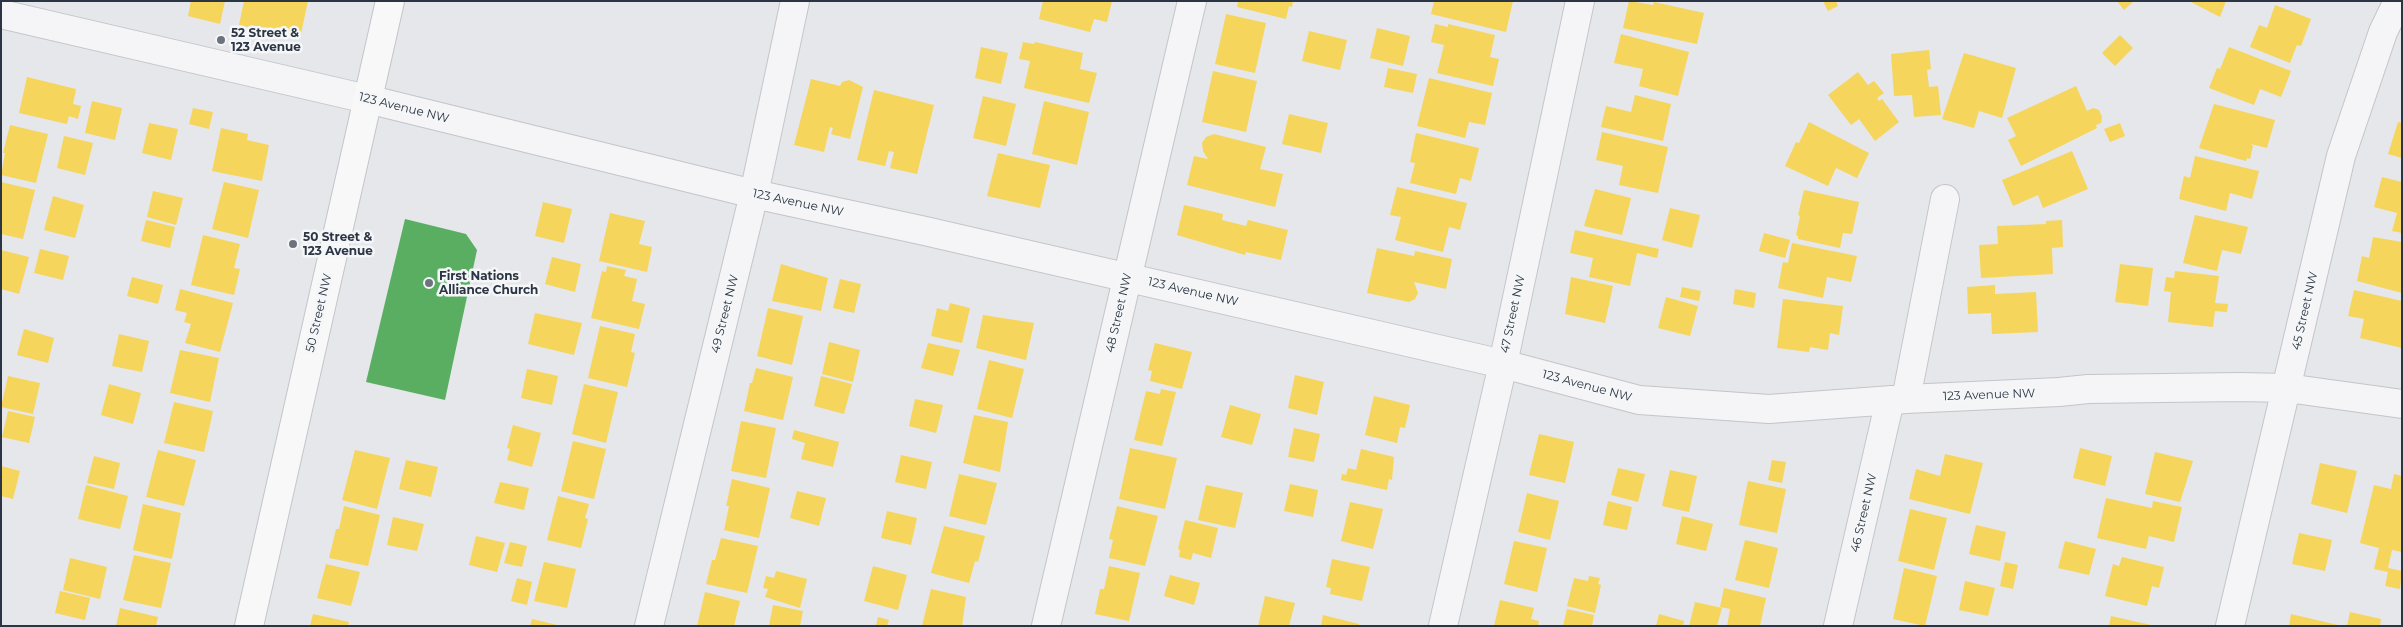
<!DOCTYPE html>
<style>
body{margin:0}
#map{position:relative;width:2403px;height:627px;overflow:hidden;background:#e5e7ea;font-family:Montserrat,sans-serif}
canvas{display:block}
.frame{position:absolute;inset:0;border:2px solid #2c3543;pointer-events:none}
</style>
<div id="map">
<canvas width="2403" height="627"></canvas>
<div class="frame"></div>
</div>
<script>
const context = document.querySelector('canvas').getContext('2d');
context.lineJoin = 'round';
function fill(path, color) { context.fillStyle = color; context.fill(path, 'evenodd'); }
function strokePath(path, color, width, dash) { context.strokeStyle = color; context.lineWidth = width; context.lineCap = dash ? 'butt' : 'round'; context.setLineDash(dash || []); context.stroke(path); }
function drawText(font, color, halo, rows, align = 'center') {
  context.font = font + ' Montserrat,sans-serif'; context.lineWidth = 5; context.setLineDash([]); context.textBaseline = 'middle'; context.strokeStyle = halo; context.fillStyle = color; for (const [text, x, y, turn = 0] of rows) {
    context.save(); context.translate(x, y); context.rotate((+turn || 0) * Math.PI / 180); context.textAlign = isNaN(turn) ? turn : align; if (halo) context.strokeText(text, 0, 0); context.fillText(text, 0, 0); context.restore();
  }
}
fill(new Path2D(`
 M191 1H225L220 24 188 16Z
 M244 1H308L300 38 239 25Z
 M1043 1H1112L1107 22 1094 19 1090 32 1039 19Z
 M1238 1H1293L1292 7 1289 6 1286 19 1237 7Z
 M1434 1H1513L1506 32 1431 14Z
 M1629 1 1653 5 1654 2 1704 13 1697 44 1623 28Z
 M1823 1H1836L1838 6 1828 11Z
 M2117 1H2134L2124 10Z
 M2189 1H2226L2220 17Z
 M2275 5 2311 19 2301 46 2297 45 2290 63 2250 47 2259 25 2267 28Z
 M1226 14 1266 23 1255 73 1215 64Z
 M1435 24 1448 27V24L1495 35 1490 57 1499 59 1493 86 1437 73 1444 45 1431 42Z
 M1377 28 1410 36 1403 66 1370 58Z
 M1309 31 1347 40 1340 70 1302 61Z
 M1621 34 1689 52 1678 96 1639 86 1643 69 1614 63Z
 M2120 35 2133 48 2115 66 2102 53Z
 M1023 42 1034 44 1035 42 1083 53 1080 69 1097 73 1089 103 1024 88 1030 61 1019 59Z
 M981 47 1008 53 1001 84 975 78Z
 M2229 47 2291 71 2281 97 2260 89 2254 105 2209 88 2217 68 2220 69Z
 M1929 50 1931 69 1927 70 1929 87 1938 86 1941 115 1914 117 1912 95 1894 96 1891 54Z
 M1964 53 2016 68 2002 118 1979 111 1974 128 1942 119Z
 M1388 68 1417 74 1413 93 1384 87Z
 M1213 71 1257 81 1246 132 1202 122Z
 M1858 72 1868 85 1874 81 1884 93 1877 98 1879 101 1882 99 1899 122 1875 141 1859 119 1851 125 1828 95Z
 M27 77 76 89 73 104 81 106 78 119 69 116 67 124 19 113Z
 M1429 78 1492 93 1485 125 1469 122 1465 138 1417 126Z
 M811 79 840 86 842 82 849 80 863 87 850 139 831 134 833 128 830 127 824 152 794 145Z
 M2076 86 2087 111 2093 108 2099 110 2102 117 2101 123 2096 125 2097 128 2021 166 2008 140 2016 136 2007 118Z
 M874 90 934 105 917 174 890 168 894 152 889 151 885 166 857 160Z
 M1635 95 1671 104 1663 141 1601 127 1606 106 1631 112Z
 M983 96 1016 104 1006 146 973 138Z
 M92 101 122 108 115 140 85 133Z
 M1044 101 1089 112 1077 165 1032 154Z
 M2214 104 2275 120 2267 148 2251 144 2253 146 2250 159 2247 158 2246 161 2199 148Z
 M193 108 213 112 209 129 189 124Z
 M1289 114 1328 123 1321 153 1282 144Z
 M1809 122 1869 153 1857 178 1836 168 1828 186 1785 166 1796 142 1799 143Z
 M2398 122 2402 123V158L2388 154Z
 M149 123 178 129 171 160 142 153Z
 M2120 123 2125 136 2110 142 2104 129Z
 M10 125 48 134 36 183 1 175 5 153H3Z
 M221 128 248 134 247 140 269 145 262 181 212 171Z
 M1602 132 1668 147 1658 193 1619 185 1623 166 1596 160Z
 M1416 133 1479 148 1471 181 1460 178 1456 194 1410 183 1415 163 1410 162Z
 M1214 134 1266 147 1260 169 1283 174 1275 207 1187 185 1194 156 1208 159 1203 151 1202 143 1206 137Z
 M64 136 93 143 85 175 57 168Z
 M2072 151 2088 189 2043 208 2038 195 2013 206 2002 180Z
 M998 153 1050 165 1040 208 987 196Z
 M2195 156 2259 171 2252 199 2230 193 2226 211 2179 199 2184 176 2190 178Z
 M2382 177 2402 182V233L2392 231 2397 213 2374 207Z
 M1 182 35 190 23 239 1 234Z
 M224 182 259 190 248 238 212 229Z
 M1397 187 1467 203 1460 230 1449 227 1443 252 1395 240 1401 217 1390 215Z
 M1595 189 1631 198 1622 235 1584 226Z
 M1804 190 1859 202 1852 234 1843 233 1840 248 1798 239V236L1796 235 1800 216 1798 215Z
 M153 191 183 198 176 225 147 217Z
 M53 196 84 205 75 238 44 230Z
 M543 202 572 209 564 243 535 236Z
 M1184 205 1223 214 1222 220 1246 226 1248 220 1288 230 1281 260 1246 252 1245 255 1177 235Z
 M1670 208 1700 215 1692 248 1662 240Z
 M610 213 645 221 639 244 652 247 647 272 599 261Z
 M2195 215 2248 227 2241 254 2222 250 2217 271 2183 263Z
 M146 220 175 227 170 248 141 241Z
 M2062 220 2063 247 2052 248 2053 274 1981 278 1979 245 1998 244 1997 226 2046 224V221Z
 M1575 230 1659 249 1657 258 1637 253 1630 286 1589 277 1593 258 1570 253Z
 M1764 233 1790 240 1785 258 1759 251Z
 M203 235 240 244 234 268 240 269 234 295 191 285Z
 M2373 237 2402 242V293L2357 281 2362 256 2369 258Z
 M1792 243 1857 256 1851 282 1827 277 1823 298 1778 288 1783 262 1788 263Z
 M1377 248 1414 256 1415 251 1452 259 1446 289 1414 282 1418 293 1415 299 1409 302 1367 293Z
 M40 249 69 256 63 280 34 273Z
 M1 250 29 257 19 294 1 289Z
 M552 257 581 264 575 292 545 284Z
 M781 264 828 278 821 311 772 301Z
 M2120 264 2153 268 2148 306 2115 302Z
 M607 266 626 270 624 276 637 279 632 301 645 304 639 329 591 318 602 271 606 272Z
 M2175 271 2219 276 2215 303 2228 304 2227 312 2215 311 2213 327 2168 322 2171 292 2164 291 2166 277 2174 278Z
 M132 277 163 285 158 304 127 296Z
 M1571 277 1613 286 1605 323 1565 314Z
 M840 279 861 284 854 313 833 308Z
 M1995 285V294L2036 292 2038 332 1992 334 1991 313 1968 314 1967 287Z
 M1682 287 1701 291 1699 301 1680 297Z
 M180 289 233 303 220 352 185 343 191 324 184 322 187 313 175 310Z
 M1735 289 1756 293 1754 308 1733 304Z
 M2354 290 2402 301V348L2360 338 2364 319 2348 316Z
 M1666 297 1698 306 1690 336 1658 328Z
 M1783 299 1843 306 1839 335 1830 333 1828 350 1810 347 1809 352 1777 348Z
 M950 303 970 308 962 343 931 336 937 308 948 311Z
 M768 308 803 316 792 365 757 356Z
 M535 313 582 323 574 355 528 344Z
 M983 315 1034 323 1026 360 976 348Z
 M600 326 635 334 631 352 635 353 627 387 588 378Z
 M24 329 54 338 48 363 17 355Z
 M119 334 149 341 142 372 112 366Z
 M829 342 860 350 853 382 822 374Z
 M928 343 960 350 953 376 921 368Z
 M1155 343 1192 352 1182 389 1150 381 1152 371 1148 370Z
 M180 350 219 358 210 402 170 393Z
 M989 360 1024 369 1012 418 977 409Z
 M756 368 793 377 783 420 744 411 750 383H752Z
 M527 369 558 376 552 405 521 398Z
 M1295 375 1324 382 1317 415 1288 408Z
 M8 376 40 383 33 414 1 407Z
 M821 376 852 384 844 414 814 406Z
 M109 384 141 393 133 424 101 415Z
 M584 384 618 392 606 443 572 434Z
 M1161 389 1176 392 1162 446 1134 440 1146 391 1160 394Z
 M1374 396 1410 405 1405 428 1400 427 1397 443 1365 435Z
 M915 399 943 405 936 433 909 426Z
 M174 402 213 411 204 452 164 443Z
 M1230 405 1261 414 1252 445 1221 437Z
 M8 411 35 417 29 443 2 437Z
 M974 415 1008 422 1000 472 963 463Z
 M741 421 776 428 766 478 731 471Z
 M513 425 541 433 532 467 507 460 510 449 507 448Z
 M1294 428 1320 434 1314 462 1288 457Z
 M794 430 839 442 833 467 801 459 805 443 792 439Z
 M1539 434 1574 442 1565 483 1529 475Z
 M573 441 606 449 594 499 561 491Z
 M1130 448 1177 458 1165 509 1119 499Z
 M2080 448 2112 456 2105 486 2073 478Z
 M1361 449 1394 457 1392 480 1389 479 1387 490 1341 480 1342 474 1346 475 1348 468 1356 470Z
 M158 450 196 460 184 506 146 497Z
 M355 450 390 458 377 509 342 500Z
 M2155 452 2193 461 2180 502 2145 494Z
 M1945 454 1983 463 1970 514 1909 499 1916 469 1940 476Z
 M901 455 932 462 926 489 895 482Z
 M94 456 120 463 114 489 87 483Z
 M406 460 438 467 431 497 399 489Z
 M1772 460 1786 462 1782 483 1768 480Z
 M2320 463 2357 471 2347 513 2311 504Z
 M1 466 20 471 13 499 1 496Z
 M1618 468 1645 474 1638 502 1611 495Z
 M1670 470 1697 476 1689 512 1662 506Z
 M959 474 997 483 986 525 949 516Z
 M2394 474 2402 476V552L2392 550 2388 568 2402 571 2400 589 2385 586 2388 572 2374 569 2379 548 2360 543 2374 485 2391 489Z
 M732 479 770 488 759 538 724 530 729 506H726Z
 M1748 481 1786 489 1777 533 1739 525Z
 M500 482 529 488 524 510 494 503Z
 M1290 484 1318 490 1313 517 1284 511Z
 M86 485 128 496 120 529 78 519Z
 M1206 485 1243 493 1235 528 1198 520Z
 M797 491 826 498 819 526 790 518Z
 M1527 493 1559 501 1550 540 1518 532Z
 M558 496 589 504 585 518 588 519 581 548 547 540Z
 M2106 498 2152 508 2153 501 2182 507 2174 542 2149 536 2146 549 2097 538Z
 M1608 501 1632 507 1627 530 1603 525Z
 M1350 502 1383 509 1373 549 1341 541Z
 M143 504 181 513 172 559 133 550Z
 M344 506 380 515 368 566 329 558 336 529H339Z
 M1117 506 1158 516 1145 566 1109 558 1113 540 1109 539Z
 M1910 509 1947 518 1934 570 1898 561Z
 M887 511 917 518 911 545 881 538Z
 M1682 516 1713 524 1706 551 1676 544Z
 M393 517 424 524 417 551 387 545Z
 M1185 520 1218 528 1211 558 1193 553 1191 560 1179 557 1180 550 1178 549Z
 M1976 525 2006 532 2000 561 1969 554Z
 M944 526 985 536 978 562 975 561 969 583 931 573Z
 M2299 533 2332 540 2325 571 2292 564Z
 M476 536 505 543 497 572 469 565Z
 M721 538 758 546 747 593 706 584 712 560H715Z
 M1745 540 1778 548 1769 588 1735 580Z
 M1514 541 1547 548 1537 592 1504 584Z
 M2065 541 2096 549 2089 575 2058 568Z
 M510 542 527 546 522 567 504 563Z
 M134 555 171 563 161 608 123 600Z
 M2122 557 2164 567 2159 588 2152 586 2147 606 2105 596 2113 564 2119 566Z
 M70 558 107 567 100 599 63 590Z
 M1332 559 1370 567 1362 601 1330 594 1331 588 1326 587Z
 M544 562 576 569 567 608 534 601Z
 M2005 562 2018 565 2013 589 2000 586Z
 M326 564 360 572 351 606 317 598Z
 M873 566 907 575 898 610 864 601Z
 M1109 566 1140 573 1129 621 1095 614 1100 589H1104Z
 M1904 568 1937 576 1925 626 1893 619Z
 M776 571 807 579 800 608 765 597 768 589 763 588 766 576 774 578Z
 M1170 575 1200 583 1194 605 1164 596Z
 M1589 576 1600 578 1598 584 1601 585 1595 613 1567 606 1574 578 1588 581Z
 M517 578 532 582 527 605 511 601Z
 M1965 581 1995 588 1988 616 1959 610Z
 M1724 588 1766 598 1760 626H1727L1730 609 1720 607Z
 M931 589 966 597 962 626H922Z
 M60 591 90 598 85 620 55 613Z
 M705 592 740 601 734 626H697Z
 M1265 596 1295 603 1289 626H1258Z
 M1500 600 1534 608 1531 619 1539 621 1538 626H1494Z
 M1695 602 1722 608 1717 626H1689Z
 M773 605 803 611 800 626H769Z
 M120 608 158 617 156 626H116Z
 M1567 609 1594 615 1592 626H1563Z
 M2350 612 2381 619 2380 626H2347Z
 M313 614 349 622 348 626H310Z
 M1659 614 1684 621 1683 626H1656Z
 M2291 614 2338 625V626H2289Z
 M1323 615 1359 624V626H1321Z
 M2111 616 2151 625V626H2109Z
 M878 617 889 620 887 626H876Z
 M532 619 557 625 556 626H530Z`), '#f6d55c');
fill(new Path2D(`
 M405 219 466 234 477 250 445 400 366 382Z`), '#5aae61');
const minor = new Path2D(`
 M367 99 754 194 925 231 1503 364 1639 400 1769 409 1906 399 2059 392 2088 389 2240 387 2287 388 2402 404
 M1906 399 1945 199
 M649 626 754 194 795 1
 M1046 626 1192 1
 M1443 626 1503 364 1580 1
 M1838 626 1890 400
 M2230 626 2341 156 2383 32 2398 1`);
const tertiary = new Path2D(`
 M1 14 367 99`);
const secondary = new Path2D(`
 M249 626 390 1`);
strokePath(minor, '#c3c5c8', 30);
strokePath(tertiary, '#c3c5c8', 30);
strokePath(secondary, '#c3c5c8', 30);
strokePath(minor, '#f5f5f7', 28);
strokePath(tertiary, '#f5f5f7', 28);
strokePath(secondary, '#f8f8f8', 28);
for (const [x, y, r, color] of [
 [221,40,5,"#6d737d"],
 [293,244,5,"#6d737d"],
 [429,283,5,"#6d737d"]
]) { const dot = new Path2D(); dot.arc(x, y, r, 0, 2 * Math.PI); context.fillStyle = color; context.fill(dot); strokePath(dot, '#f4f6f8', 2); }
drawText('bold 12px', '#2c3543', '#f4f6f8', [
 ["52 Street &",231,33],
 ["123 Avenue",231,47],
 ["50 Street &",303,237],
 ["123 Avenue",303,251],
 ["First Nations",439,276],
 ["Alliance Church",439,290]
], 'left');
drawText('12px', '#2c3543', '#f4f6f8', [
 ["123 Avenue NW",404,108,14],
 ["123 Avenue NW",798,203,12],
 ["123 Avenue NW",1193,292,13],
 ["45 Street NW",2305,311,-77],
 ["50 Street NW",319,313,-77],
 ["48 Street NW",1119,313,-77],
 ["49 Street NW",725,314,-76],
 ["47 Street NW",1513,314,-78],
 ["123 Avenue NW",1587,386,15],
 ["123 Avenue NW",1989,395,-2],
 ["46 Street NW",1864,513,-77]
]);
</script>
